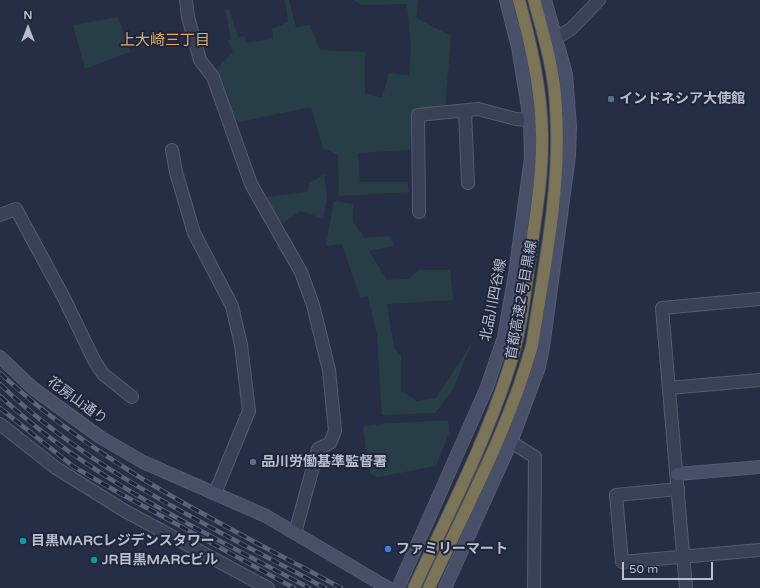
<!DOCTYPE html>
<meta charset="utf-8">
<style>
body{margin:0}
#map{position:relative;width:760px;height:588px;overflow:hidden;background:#262e46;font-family:"Varela Round",sans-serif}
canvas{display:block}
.north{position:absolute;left:8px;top:8px;width:40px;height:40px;-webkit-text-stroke:3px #1f263b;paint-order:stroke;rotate:0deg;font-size:11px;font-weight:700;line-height:16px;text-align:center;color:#b8bdcf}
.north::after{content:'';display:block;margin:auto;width:14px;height:18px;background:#b8bdcf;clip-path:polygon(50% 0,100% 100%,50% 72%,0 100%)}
.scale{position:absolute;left:622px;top:562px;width:91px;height:18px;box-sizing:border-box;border:2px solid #b8bdcf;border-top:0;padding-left:5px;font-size:12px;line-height:14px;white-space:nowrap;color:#b8bdcf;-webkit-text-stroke:3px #1f263b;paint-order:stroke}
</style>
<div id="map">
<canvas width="760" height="588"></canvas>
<div class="north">N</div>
<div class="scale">50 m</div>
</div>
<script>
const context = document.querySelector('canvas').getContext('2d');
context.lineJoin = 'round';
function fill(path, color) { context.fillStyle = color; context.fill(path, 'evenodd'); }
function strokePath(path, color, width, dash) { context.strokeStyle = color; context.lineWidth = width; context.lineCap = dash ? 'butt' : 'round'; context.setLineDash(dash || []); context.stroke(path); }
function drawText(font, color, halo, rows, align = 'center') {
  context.font = font + ' "Varela Round","Noto Sans JP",sans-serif'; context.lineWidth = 4; context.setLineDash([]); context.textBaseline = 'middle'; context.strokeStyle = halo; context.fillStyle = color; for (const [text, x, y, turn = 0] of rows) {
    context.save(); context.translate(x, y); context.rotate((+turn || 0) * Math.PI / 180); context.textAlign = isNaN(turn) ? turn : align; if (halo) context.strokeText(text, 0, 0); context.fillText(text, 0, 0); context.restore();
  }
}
fill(new Path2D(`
 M285 0H289L296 27 310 25 320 50 365 52V93L382 98 389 73 409 75 411 48 407 4 362 5 353 0H418L416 18 451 36 445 108 412 113 410 150 358 153 360 182H408L409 192 339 196 338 155 323 148 311 107 239 122 231 112 217 69 233 52 228 40 231 39 225 10 229 9 238 37 245 36V43L273 39 272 29 288 22Z
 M118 17 130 52 85 69 73 25Z
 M324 174 327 198 323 219 301 211 281 224 266 197 308 192 309 184Z
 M334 201 353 204V222L365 238 391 236 393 246 369 251 387 280 409 279 418 270H450L453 300 387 304 394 348 401 356V391L417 401 436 398 472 343 452 391 435 413 382 415 377 335 368 296 360 297 342 244 326 246Z
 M448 420 449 433 436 466 378 477 371 474 366 450 363 427C391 421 419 423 448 420Z`), '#283e47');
const street = new Path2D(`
 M186 0 188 17 200 60 213 77 251 184 301 272 313 305 329 370 335 431 330 443 318 449 295 533
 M556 38 571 29 599 0
 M465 111 468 183
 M172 150 176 172 194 233 232 306 241 345 249 411 215 493
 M419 212 418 115 478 109 516 119 530 120
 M0 215 16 209 63 296 94 360 103 374 132 397
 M669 388 760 380
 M0 424 56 468 125 511 268 588
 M511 442 535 457 534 588
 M678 489 616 495 622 562 760 550
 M686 588 662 308 760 299`);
const secondary = new Path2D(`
 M0 357 34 389 100 437 143 462 266 516 388 588
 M677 474 760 467
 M398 588 487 387 504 337 515 274 531 158 530 120 518 47 506 0
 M445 588 511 442 539 367 543 347 569 156 570 126 566 74 545 0`);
const highway = new Path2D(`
 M414 588C447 516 485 444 509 368 521 332 525 293 530 256 536 215 543 174 542 133 541 87 531 44 519 0
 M429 588C465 509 509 429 532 345 544 268 561 189 556 110 555 73 544 36 534 0`);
strokePath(street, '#565c70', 14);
strokePath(secondary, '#565c70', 14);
strokePath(highway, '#42495d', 14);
strokePath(street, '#3a4156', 12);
strokePath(secondary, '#484f69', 12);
strokePath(highway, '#7c7457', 12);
const rail = new Path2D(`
 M0 373C99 466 223 524 341 588
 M0 384C89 471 216 529 325 588
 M0 396C89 479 203 531 309 588
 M0 408 74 467 121 494 294 588`);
strokePath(rail, '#5c647d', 4.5);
strokePath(rail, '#1f263b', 3, [9]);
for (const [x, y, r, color] of [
 [611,99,4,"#5c6f8a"],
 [253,462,4,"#5c6f8a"],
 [23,541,4,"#0f9aa8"],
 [388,549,4,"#3f7fe0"],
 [94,560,4,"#0f9aa8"]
]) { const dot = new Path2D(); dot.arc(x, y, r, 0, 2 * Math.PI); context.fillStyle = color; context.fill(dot); strokePath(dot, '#1f263b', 1.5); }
drawText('bold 14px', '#b8bdcf', '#1f263b', [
 ["インドネシア大使館",619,99],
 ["品川労働基準監督署",261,462],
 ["目黒MARCレジデンスタワー",31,541],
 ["ファミリーマート",396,549],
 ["JR目黒MARCビル",102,560]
], 'left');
drawText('14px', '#b8bdcf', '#1f263b', [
 ["北品川四谷線",494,300,-79],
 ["首都高速2号目黒線",522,300,-80],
 ["花房山通り",77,401,36]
]);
drawText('15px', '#dfae63', '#1f263b', [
 ["上大崎三丁目",165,41]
]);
</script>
